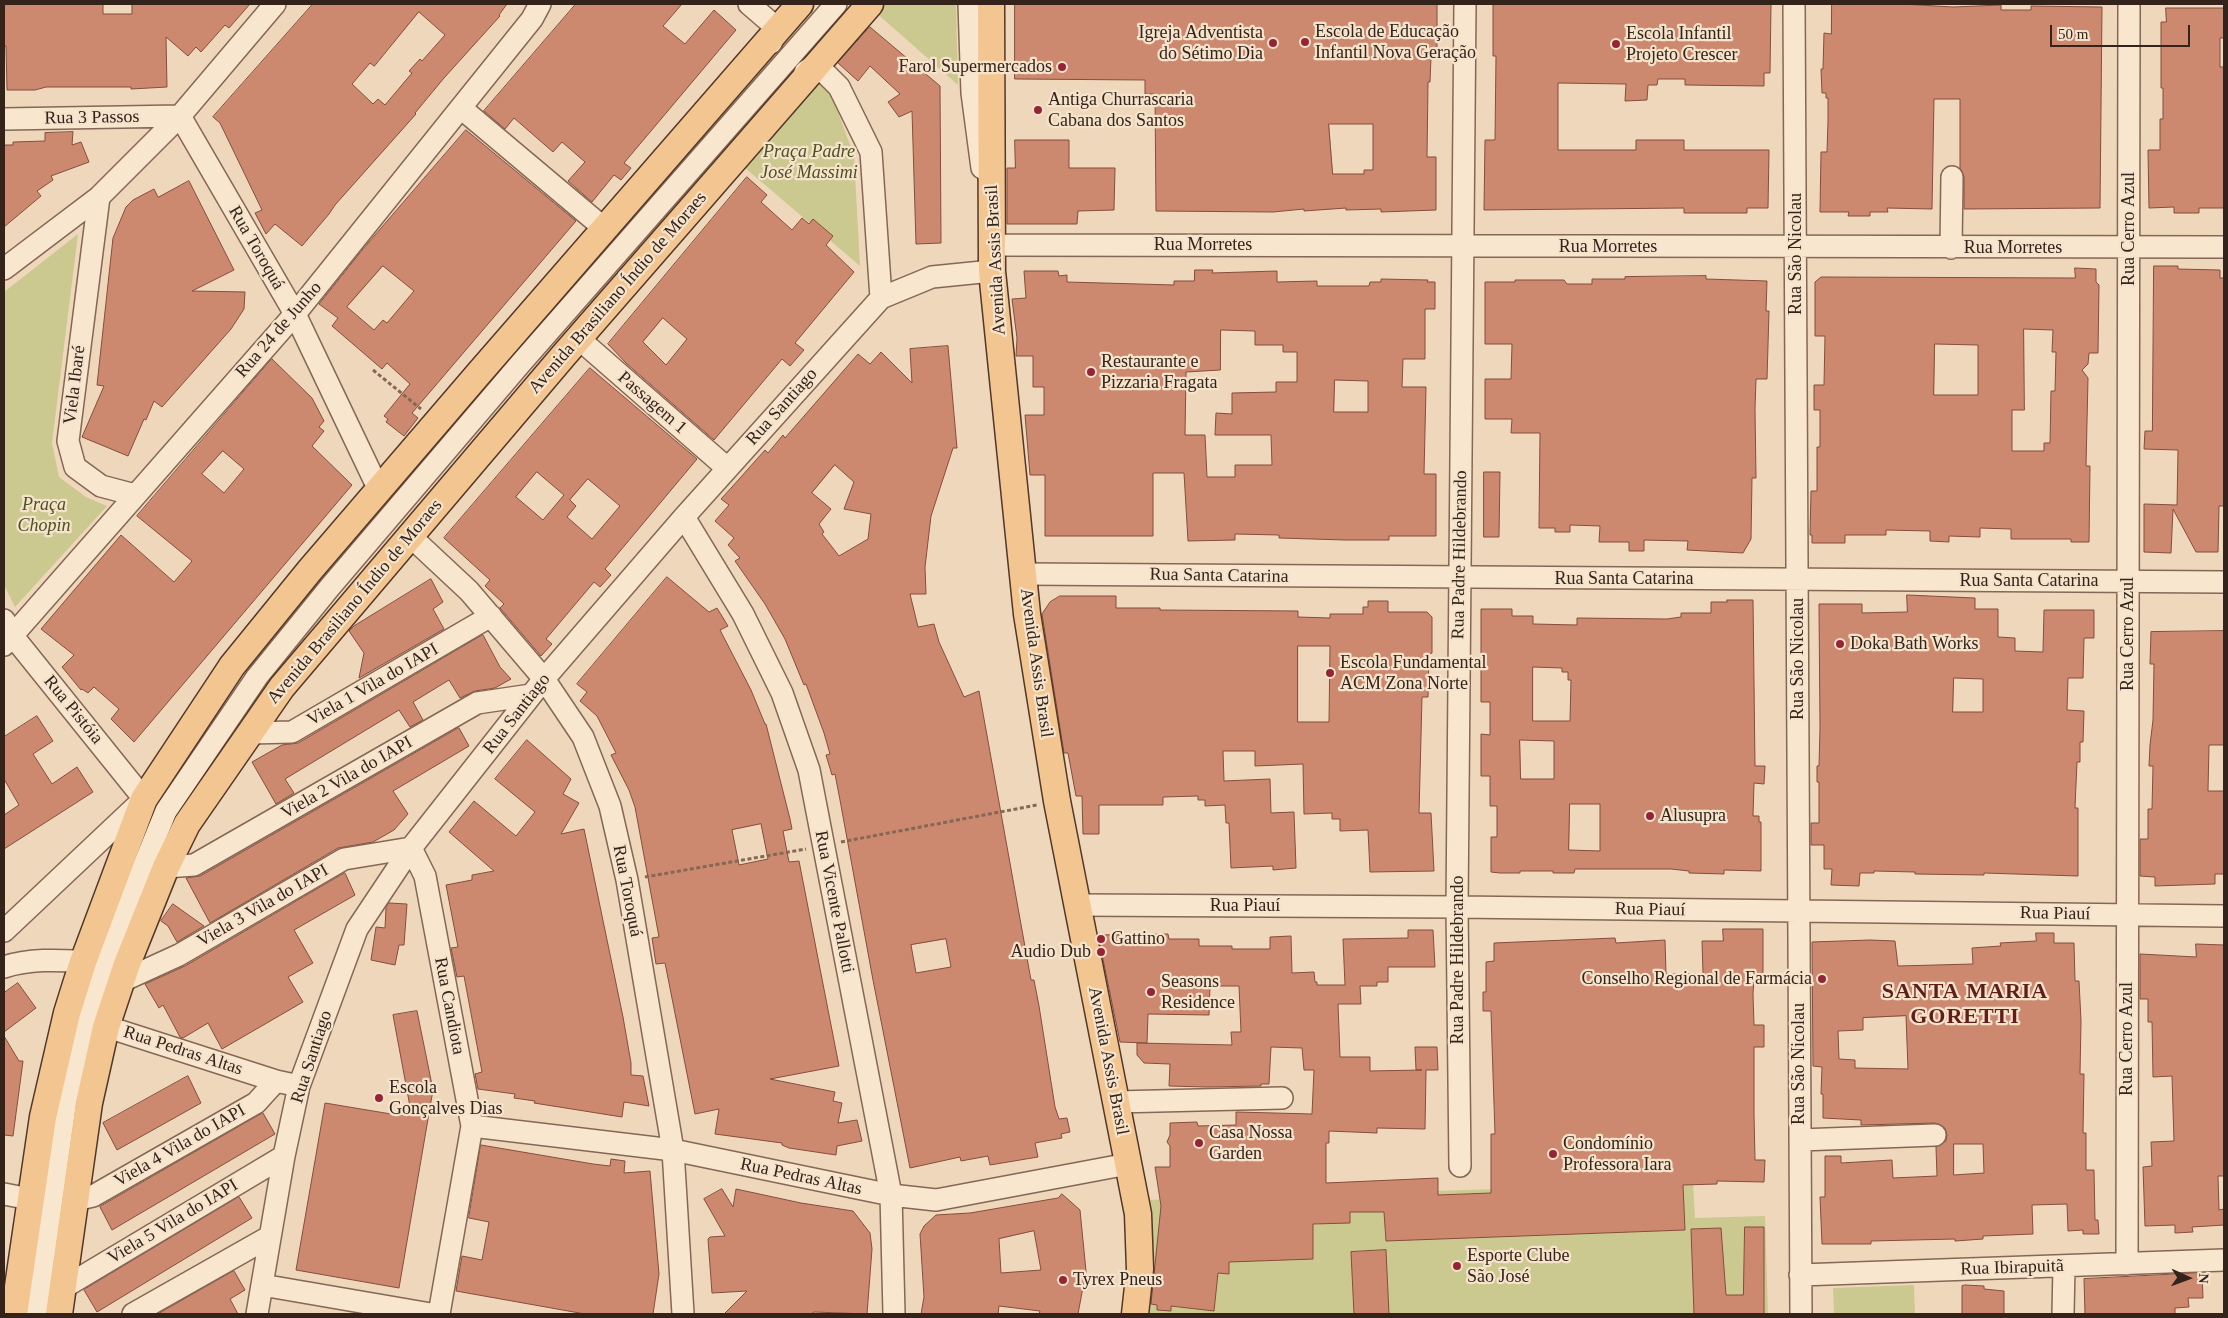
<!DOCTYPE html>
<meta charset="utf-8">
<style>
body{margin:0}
#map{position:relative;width:2228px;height:1318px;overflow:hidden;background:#eed7bb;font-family:"Times New Roman",serif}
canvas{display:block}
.frame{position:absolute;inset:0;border:5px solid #34231a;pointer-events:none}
.north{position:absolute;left:2163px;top:1253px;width:50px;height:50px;-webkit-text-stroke:4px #f5e3cb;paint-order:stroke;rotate:92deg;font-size:14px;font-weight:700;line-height:20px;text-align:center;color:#34231a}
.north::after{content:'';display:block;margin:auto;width:18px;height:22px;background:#34231a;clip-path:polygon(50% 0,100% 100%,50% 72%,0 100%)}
.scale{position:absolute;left:2050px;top:25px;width:140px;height:22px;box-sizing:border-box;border:2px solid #34231a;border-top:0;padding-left:6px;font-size:15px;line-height:18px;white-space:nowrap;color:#34231a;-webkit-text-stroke:4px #f5e3cb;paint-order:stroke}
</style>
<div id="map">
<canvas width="2228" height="1318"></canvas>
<div class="frame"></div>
<div class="north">N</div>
<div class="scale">50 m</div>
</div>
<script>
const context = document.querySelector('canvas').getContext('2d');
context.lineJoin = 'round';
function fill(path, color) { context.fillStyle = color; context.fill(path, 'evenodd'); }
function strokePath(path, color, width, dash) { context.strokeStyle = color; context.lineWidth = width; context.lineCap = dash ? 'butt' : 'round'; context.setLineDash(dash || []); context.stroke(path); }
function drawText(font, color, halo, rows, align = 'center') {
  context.font = font + ' "Times New Roman",serif'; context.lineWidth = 4.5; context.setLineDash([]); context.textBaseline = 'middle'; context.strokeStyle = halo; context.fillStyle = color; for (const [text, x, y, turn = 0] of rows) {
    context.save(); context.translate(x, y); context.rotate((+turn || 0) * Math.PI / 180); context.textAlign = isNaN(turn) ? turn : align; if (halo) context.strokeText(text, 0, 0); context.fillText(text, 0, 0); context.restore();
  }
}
fill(new Path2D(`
 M878 4H956L958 85 873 10Z
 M817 81 833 98 854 156 860 266 744 167Z
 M78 234 52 443 59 477 86 497 107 506 15 607 4 585V292Z
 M1693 1183 1695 1218 1765 1216 1768 1314H1149L1146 1200Z
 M1914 1285 1915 1314H1834L1833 1288Z`), '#ccc990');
const building = new Path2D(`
 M4 4H103V14H132V4H250L229 28 225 25 201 52 196 47 188 56 166 37 167 87 131 89V87H46L35 90H7L6 46H4Z
 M313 4H507L499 15 500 16 444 78 415 113 416 114 335 205 329 214 302 246 275 224 266 234 255 213 262 210 220 123 213 117ZM419 12 445 35 422 61 420 59 409 71 412 73 385 105 378 99 373 104 352 84 370 63 374 66Z
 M576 4H682L663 26 685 44 714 10 736 30 624 163 631 168 621 180 614 175 592 202 568 181 585 162 562 142 553 152 514 118 505 129 484 111Z
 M1015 4H1437V57H1431L1430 82H1428L1427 157H1436V210L1381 212V209L1346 210V208L1304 211V209L1273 212 1156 211 1155 94H1145V80L1015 79ZM1329 124H1373V170H1364V174H1333Z
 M1527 4H1771L1770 73H1764V86L1685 85V79H1658L1657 85H1648L1647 100 1625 101 1626 84 1558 83V150H1636V140H1684V150H1769L1768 208H1747V213H1684V208L1484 210 1485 140H1495L1496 56H1493V5Z
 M1832 4H1902L1953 7 2001 5V10H2031V6L2102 7 2100 208 1964 209V177L1960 168V99H1934L1932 209 1887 208 1888 212H1870V216H1848L1849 212H1820L1821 152H1827L1828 121V98H1826V93H1822L1821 69H1823L1824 33 1831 34Z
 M2166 8H2224V38H2220V67H2224V208H2199V213H2174V207L2149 208 2148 150H2160V119H2163V88H2161V22H2166Z
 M870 27 940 86 941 243 916 244 912 111 899 117 888 102 900 94 870 66 858 81 838 63Z
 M466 130 576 221 412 413 418 418 404 436 386 422 388 419 384 416 410 384 387 363 382 369 339 332 332 326 338 318 319 304 363 249ZM383 266 414 291 387 323 383 320 374 330 347 307Z
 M73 132 72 145 81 142 89 162 51 176 53 180 37 191 41 196 4 227V145H13V142L45 141V133Z
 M1015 140H1069V168H1115L1114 210 1078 211 1077 224H1007V168H1015Z
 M747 177 767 195 761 202 792 230 802 218 809 224 813 219 833 236 826 245 854 272 795 343 804 350 790 366 782 359 714 440 626 363 608 344ZM663 318 687 339 666 365 643 342Z
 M189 181 234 270 192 291 245 292 244 309 231 329 162 407 154 401 146 420 144 419 128 456 82 437 104 386 97 385 113 238 126 207 133 200 154 189 158 197Z
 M2154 266H2178V269L2220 270V278H2224V506H2219L2218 552H2196L2173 509 2171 553 2144 552V504L2177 505 2178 450 2144 449 2145 431H2152Z
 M2075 268 2096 269V282L2099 285 2098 353H2089L2088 364 2082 370 2088 378 2086 466H2090L2089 542H2071V539H2011V529L1980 528V537L1949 536V542L1930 541V531L1886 530V535H1845V543H1812V535H1810L1811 491H1817V447H1820V410H1814V385H1824L1825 336H1815V282L1821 277 2075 278ZM2024 329 2053 330 2052 352H2056L2055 391H2051L2050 443H2044V451H2012V410H2024ZM1935 344 1978 345V395H1934Z
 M1195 270H1213L1212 273 1277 271V282L1317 281V286H1369L1370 282H1381V279L1428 280 1427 282H1435V309H1425V359H1403L1402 387H1426L1424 474H1436V536H1389V540H1345L1279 538V535L1235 534V540L1188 541 1184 473H1153V536H1045V475H1030L1025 415H1044V387H1033V356H1016L1017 338 1012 299 1026 298 1024 271H1058L1059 276 1067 275V282L1174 285V281H1194ZM1221 330 1255 331V345H1283V352H1297V382H1276V392L1232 393V414L1216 413 1215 435H1271L1272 465H1235V477H1207L1205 435H1185L1186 372 1220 370ZM1335 380 1368 381V412H1334Z
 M1706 276V279L1767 281 1766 311H1769L1767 379H1756L1755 409 1756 478H1752L1751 539 1743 553 1687 550 1688 541 1644 540V551H1629V542H1599L1600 526 1570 525V532H1555V528H1539L1540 433H1511L1512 419H1485V379H1511L1512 344H1485V282H1515V280H1564L1567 284H1592V279H1625V277Z
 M948 346 957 448H953L931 516 925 567 926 594H910L918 627 934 624 939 642 964 697 979 691 1031 980H1034L1039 1006 1055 1107 1059 1119 1067 1118 1070 1132 1061 1134 1062 1138 1035 1143 1038 1157 990 1165 988 1156 961 1161 960 1157 910 1168 873 980 840 800 835 774 832 775 826 755 830 754 824 733 806 684 804 685 785 639 765 604 735 561 740 558 728 545 734 538 715 521 729 505 721 499 732 487 765 450 768 453 783 435 785 438 858 354 870 364 881 352 912 383 910 349ZM835 465 854 482 844 509 871 514 868 539 839 556 822 534 824 532 819 524 831 509 812 493ZM946 939 951 967 916 973 911 945Z
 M272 359 312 398 324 421 319 427 324 431 312 446 352 485 134 742 111 719 119 709 94 687 88 693 82 689 81 690 62 667 74 655 41 629 121 535 174 582 192 561 137 516ZM223 451 244 469 224 493 202 474Z
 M590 368 697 459 605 569 611 575 600 587 594 582 546 639 552 644 541 656 500 608 504 604 485 586 490 580 444 538ZM537 472 564 495 543 520 516 497ZM588 479 620 506 592 539 567 517 576 506 570 500Z
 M1484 472H1500L1499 537H1484Z
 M667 577 709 612 717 608 728 626 720 630 751 690 765 724H766L790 819 792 829 783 831 789 862 799 861 839 1066 770 1079 835 1092 833 1101 842 1103 838 1123 857 1120 862 1141 837 1146 836 1155 789 1148 782 1145V1143L715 1134 719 1109 695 1114 665 963 656 964 652 938 659 937 635 807 629 790 611 755 616 753 597 716 580 701 587 692 577 684ZM761 824 768 859 739 865 732 830Z
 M431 579 443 602 433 609 444 629 359 678 364 653 349 631 354 626Z
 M1907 595 1975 598V609H1998V637L2015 638V651L2043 652 2044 610H2094V638H2084L2083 678H2068L2067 710 2084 711 2083 742H2080V762H2077L2075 808H2078V876L1984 873V875L1915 874V872L1874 871V873H1860L1859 886 1831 885 1832 869H1824V845H1811V823H1819V782H1817V766H1819L1820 728 1819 604H1862V613L1907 612ZM1954 678 1983 679V712H1953Z
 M1060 596H1116V608H1160V610L1298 611V617L1330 618V614H1363V607H1368V601H1388V612H1427L1432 617V653L1429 654 1428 697H1422L1419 813H1431L1434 871 1370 872 1368 830 1340 831V819H1332V813L1304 814 1303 764 1255 766V751H1223L1224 781 1270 779 1271 813 1294 812 1296 868 1273 870V866L1231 868 1229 823H1226L1225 805 1205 806V800H1198V796L1163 797V805H1099V834H1083L1082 796H1076L1068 753H1064L1042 614 1050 602ZM1298 646H1330L1329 722H1298Z
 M1727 600H1753L1755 766H1765L1764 784 1754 783 1753 816H1759V822H1761V871L1724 870V874L1689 873V871L1671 869H1575L1574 873H1553V871H1520V873H1500L1491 872V837H1497V806H1490V776H1481V734L1490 735V702H1481V609H1512V616H1533V624L1577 625V618L1667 619 1681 617V613H1711V602H1727ZM1533 667 1562 668V672H1568V680H1571L1570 721H1533ZM1520 740 1554 741V779H1521ZM1570 804H1600V851L1569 850Z
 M2224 631V745H2209L2208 791H2224V874H2215V884L2155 886V877L2140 876V839H2148V809H2152L2153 766H2149L2150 745 2153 720 2154 664H2150L2151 632Z
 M483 635 500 667 511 679 495 688 475 691 460 698 449 680 413 702 423 720 410 727 399 710 285 779 294 793 276 804 252 762 282 745 298 743Z
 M37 716 53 741 33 754 52 784 77 767 93 792 4 849V815L19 805 4 779V737Z
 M459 728 469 746 393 791 408 814 394 830 373 842 338 848 210 923 186 878 200 876Z
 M527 740 571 779 563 794 579 803 561 834 584 829 623 1017 631 1063V1075L643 1076 649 1106 624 1102 622 1117 534 1103 535 1101 514 1098 515 1094 478 1089 475 1074 482 1072 464 976 457 977 451 948 458 947 446 885 472 880V875L494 871 449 832 474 801 516 836 535 812 495 779Z
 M345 873 355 895 294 930 313 963 288 977 303 1002 222 1049 208 1023 183 1038 180 1037 163 1005 159 1008 145 984 185 966Z
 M389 903 407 904 404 945H399L395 965 371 960 376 927 385 928 386 908Z
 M173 904 204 926 177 942 168 926 161 921Z
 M1723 929H1763V978H1754L1753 994 1754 1025H1764V1047H1754V1114L1755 1160H1765L1764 1182 1717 1181V1184L1683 1185 1685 1230 1386 1241 1384 1212H1350V1223L1313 1224V1259L1229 1262V1274L1218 1273 1214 1311 1171 1306V1311L1157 1310V1305L1151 1304 1161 1206 1155 1167H1170V1146L1167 1142 1170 1135V1123L1197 1122 1198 1126 1236 1125V1112L1312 1114 1314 1070H1304L1302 1048 1271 1047 1269 1084H1261V1086L1207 1087 1169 1086 1170 1064 1144 1063 1137 1055V1043L1232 1045 1231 1032H1241L1239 986H1210L1209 1015 1148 1014 1147 1043 1120 1042 1098 935 1168 934 1169 939H1199V946H1232V949H1270V937L1291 936 1292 973 1314 972 1315 982H1317V985H1345L1343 939 1408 938V930H1433L1435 967H1388V982H1377V986H1360L1361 1004H1338L1340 1057H1370V1071L1422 1070H1416L1415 1047H1437L1438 1070H1426L1425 1129 1377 1128V1133L1329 1131V1143H1326V1183L1438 1178V1195L1491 1193V1134H1495L1492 1044 1491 1011H1483V992H1486V962L1494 961V943L1615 938 1616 943 1665 940 1666 974H1703L1702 941H1723Z
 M2036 933H2054V943H2074L2075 981H2079L2081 1021 2080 1074H2084L2083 1133H2086V1170H2094L2095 1220H2098L2099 1234H2083V1230L2068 1231 2067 1204 2032 1205 2033 1234 1983 1236V1239L1955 1241V1239L1871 1241V1244H1822L1820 1197H1825V1156H1841V1163L1892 1160 1893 1178 1937 1176 1936 1147 1946 1141 1947 1135 1945 1128 1935 1123 1861 1125V1120L1823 1118V1094H1821L1822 1067 1813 1066 1812 942 1870 940 1895 941 1898 966 1973 964 1972 948 2001 946 2000 943 2036 941ZM1906 1016 1908 1069 1855 1068V1060L1839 1059 1838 1031 1863 1030V1018ZM1954 1144H1983L1984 1173 1954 1175Z
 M2196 944 2224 945V1176H2218L2219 1210 2224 1209V1225L2192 1227 2193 1232 2175 1233V1225L2145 1226 2143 1167 2152 1166 2151 1142 2174 1141 2172 1076 2153 1077 2152 1022H2148V999H2140V954L2196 957Z
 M18 983 36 1008 4 1032V993Z
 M417 1011 433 1090 399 1288 296 1270 325 1103 397 1115 400 1109 411 1112 393 1015Z
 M4 1036 19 1061H23L13 1136 4 1135Z
 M188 1076 201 1103 117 1150 103 1123Z
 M263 1113 275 1134 112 1230 100 1207Z
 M481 1145 593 1164 610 1166 611 1159 625 1161 624 1173 650 1171 659 1274 653 1314H585L456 1291 462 1256 482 1260 489 1222 469 1218Z
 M722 1189 733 1207 736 1189 801 1203 853 1211 870 1233 872 1249 867 1314 814 1312 811 1314H724L747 1291 712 1293 708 1239 710 1237 725 1236 704 1199Z
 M1062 1194 1080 1210 1086 1271 1078 1314H1039L1040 1311 999 1306 998 1314H921L924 1297 920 1234 924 1226 936 1215 970 1213 1058 1198ZM1034 1231 1041 1270 1001 1273 999 1239Z
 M239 1197 252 1218 97 1312 84 1290Z
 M1745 1227H1764V1314H1694L1691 1229 1721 1228 1726 1295H1743Z
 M1386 1250 1389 1314H1354L1351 1252Z
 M234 1271 245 1290 230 1299 238 1314H158Z
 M2202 1273 2203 1298H2188L2189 1307 2175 1308V1314H2085L2084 1279Z
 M1965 1285 1984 1286V1289L2004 1291V1314H1962V1286Z`);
fill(building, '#cd8970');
strokePath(building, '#854d3b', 1);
const minor = new Path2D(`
 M749 4 778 29 771 43
 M969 4 972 93 982 168
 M1794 4 1801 1314
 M805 72 816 64 839 87 871 152 881 298
 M461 108 605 229
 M4 119 180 116 295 314 379 490
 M99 197 68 441 75 467 101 486 135 495
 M990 230 992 245 2224 247
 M1951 248 1952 177
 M4 269 99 197 180 116 275 4
 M578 338 727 468
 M684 517 743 614 782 693 809 770 891 1195 894 1314
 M409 535 469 591 544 679 583 737 610 806 627 880 673 1150 683 1314
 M1023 574 2224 582
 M4 620 12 635 144 799 4 931
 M4 645 295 314 532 19 540 4
 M250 733 292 732 491 616
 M166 867 194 865 477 703 531 695
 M1076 905 1457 907 2224 916
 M4 967C35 957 67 961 99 962
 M120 982 179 955 344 859 411 848 425 876 472 1126 439 1314
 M92 1022 276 1081 299 1086
 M1116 1102 1282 1098
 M472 1126 673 1150 891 1195 936 1200 1128 1164
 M1800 1140 1935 1135
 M1460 1166 1457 907 1465 4
 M4 1194 30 1199
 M75 1200 93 1196 256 1103 276 1081
 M2127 1264 2129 4
 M1800 1275 2224 1260
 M262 1285 431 1314
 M63 1288 284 1156
 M36 1314 66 1101 85 1020 104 962 166 811 257 677 330 587 521 363 836 4
 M133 1314 269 1237
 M257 1314 284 1156 299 1086 357 929 411 848 544 679 684 517 881 298 932 277 992 271
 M2063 1314 2064 1266`);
const major = new Path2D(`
 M991 4 992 271 1027 614 1057 801 1138 1214 1140 1269 1135 1314
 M14 1314 43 1117 67 1013 83 962 144 799 232 666 310 570 480 372 800 4
 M59 1314 89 1103 106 1027 127 964 166 867 187 824 282 687 564 355 870 4`);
strokePath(minor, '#856755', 24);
strokePath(major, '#52372a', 29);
strokePath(new Path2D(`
 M373 370 421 409
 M841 842 1037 805
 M645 877 806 849`), '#856755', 3, [4, 2.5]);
strokePath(minor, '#f9e6ce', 21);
strokePath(major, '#f3c691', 26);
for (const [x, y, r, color] of [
 [1305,42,5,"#952536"],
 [1273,43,5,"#952536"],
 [1616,44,5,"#952536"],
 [1062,67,5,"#952536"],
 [1038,110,5,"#952536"],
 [1091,372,5,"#952536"],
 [1840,644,5,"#952536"],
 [1330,673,5,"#952536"],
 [1650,816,5,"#952536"],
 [1101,939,5,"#952536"],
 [1101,952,5,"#952536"],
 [1822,979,5,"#952536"],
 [1151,992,5,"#952536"],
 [379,1098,5,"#952536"],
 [1199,1143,5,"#952536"],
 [1553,1154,5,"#952536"],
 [1457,1266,5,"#952536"],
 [1063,1280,5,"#952536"]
]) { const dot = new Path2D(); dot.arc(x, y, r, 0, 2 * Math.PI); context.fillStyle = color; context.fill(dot); strokePath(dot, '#f5e3cb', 2); }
drawText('18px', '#34231a', '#f5e3cb', [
 ["Escola de Educação",1315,32],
 ["Infantil Nova Geração",1315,53],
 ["Igreja Adventista",1263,33,"right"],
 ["do Sétimo Dia",1263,54,"right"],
 ["Escola Infantil",1626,34],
 ["Projeto Crescer",1626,55],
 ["Farol Supermercados",1052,67,"right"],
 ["Antiga Churrascaria",1048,100],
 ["Cabana dos Santos",1048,121],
 ["Restaurante e",1101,362],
 ["Pizzaria Fragata",1101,383],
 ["Doka Bath Works",1850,644],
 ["Escola Fundamental",1340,663],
 ["ACM Zona Norte",1340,684],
 ["Alusupra",1660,816],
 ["Gattino",1111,939],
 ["Audio Dub",1091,952,"right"],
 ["Conselho Regional de Farmácia",1812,979,"right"],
 ["Seasons",1161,982],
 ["Residence",1161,1003],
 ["Escola",389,1088],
 ["Gonçalves Dias",389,1109],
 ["Casa Nossa",1209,1133],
 ["Garden",1209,1154],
 ["Condomínio",1563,1144],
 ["Professora Iara",1563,1165],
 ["Esporte Clube",1467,1256],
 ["São José",1467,1277],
 ["Tyrex Pneus",1073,1280]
], 'left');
drawText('18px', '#34231a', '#f5e3cb', [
 ["Rua 3 Passos",92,118,-1],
 ["Rua Cerro Azul",2129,229,-90],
 ["Rua Morretes",1203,245],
 ["Rua Morretes",1608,247],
 ["Rua Toroquá",256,248,60],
 ["Rua Morretes",2013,248],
 ["Rua São Nicolau",1796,254,-90],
 ["Avenida Assis Brasil",996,260,-93],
 ["Avenida Brasiliano Índio de Moraes",618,293,-49],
 ["Rua 24 de Junho",279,330,-49],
 ["Viela Ibaré",75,385,-83],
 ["Passagem 1",652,403,41],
 ["Rua Santiago",782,407,-48],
 ["Rua Padre Hildebrando",1460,555,-89],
 ["Rua Santa Catarina",1219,576,1],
 ["Rua Santa Catarina",1624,579],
 ["Rua Santa Catarina",2029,581],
 ["Avenida Brasiliano Índio de Moraes",355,602,-50],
 ["Rua Cerro Azul",2128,634,-90],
 ["Rua São Nicolau",1798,659,-90],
 ["Avenida Assis Brasil",1036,663,82],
 ["Viela 1 Vila do IAPI",373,685,-30],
 ["Rua Pistóia",73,710,51],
 ["Rua Santiago",517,714,-52],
 ["Viela 2 Vila do IAPI",347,778,-30],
 ["Rua Toroquá",627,891,79],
 ["Rua Vicente Pallotti",834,902,79],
 ["Viela 3 Vila do IAPI",263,906,-30],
 ["Rua Piauí",1245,906],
 ["Rua Piauí",1650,910,1],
 ["Rua Piauí",2055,914,1],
 ["Rua Padre Hildebrando",1458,960,-90],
 ["Rua Candiota",449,1006,79],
 ["Rua Cerro Azul",2127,1039,-90],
 ["Rua Pedras Altas",183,1051,18],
 ["Rua Santiago",312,1057,-72],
 ["Avenida Assis Brasil",1108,1061,79],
 ["Rua São Nicolau",1799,1064,-90],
 ["Viela 4 Vila do IAPI",180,1146,-30],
 ["Rua Pedras Altas",801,1177,12],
 ["Viela 5 Vila do IAPI",173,1222,-31],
 ["Rua Ibirapuitã",2012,1268,-2]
]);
drawText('italic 18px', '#4c5121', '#f5e3cb', [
 ["Praça Padre",809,152],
 ["José Massimi",809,173],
 ["Praça",44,505],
 ["Chopin",44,526]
]);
context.letterSpacing = '1px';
drawText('bold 22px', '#611d19', '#f5e3cb', [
 ["SANTA MARIA",1965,992],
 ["GORETTI",1965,1017]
]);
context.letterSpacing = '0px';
</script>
